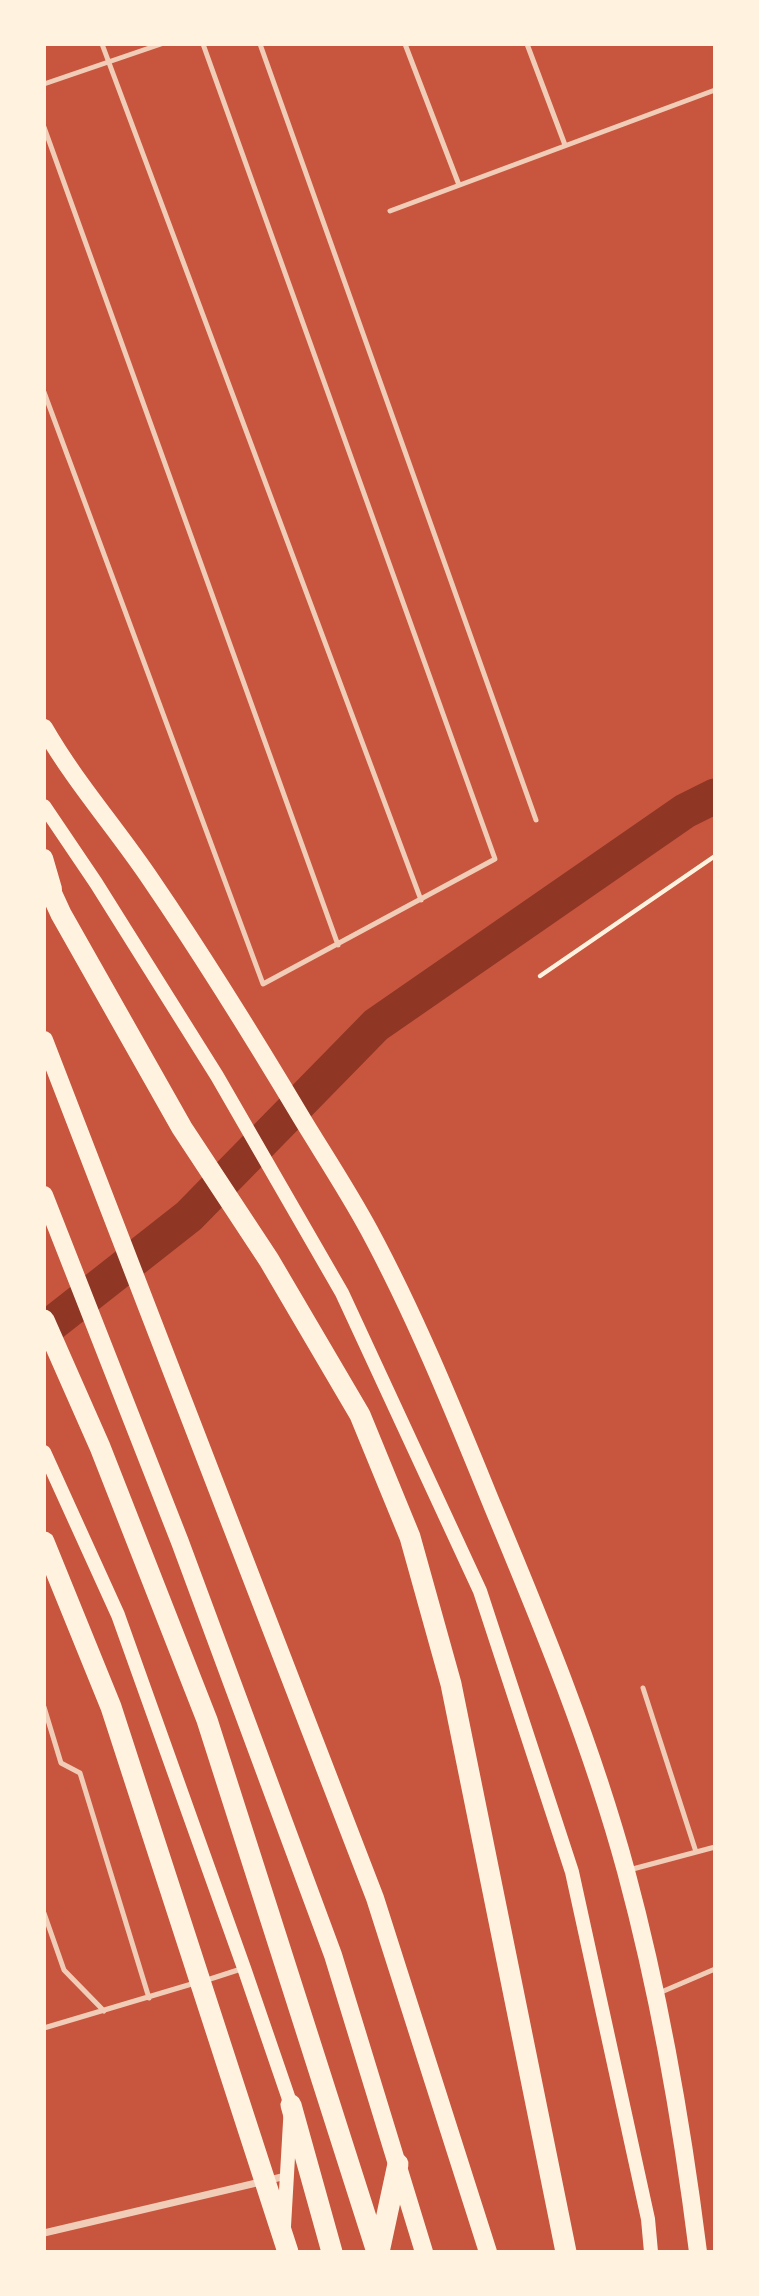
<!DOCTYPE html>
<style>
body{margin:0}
#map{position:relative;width:759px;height:2296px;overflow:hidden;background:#c8553d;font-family:Raleway,sans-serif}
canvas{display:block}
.frame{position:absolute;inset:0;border:46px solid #fff3e0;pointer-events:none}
</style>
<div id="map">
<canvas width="759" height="2296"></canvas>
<div class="frame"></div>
</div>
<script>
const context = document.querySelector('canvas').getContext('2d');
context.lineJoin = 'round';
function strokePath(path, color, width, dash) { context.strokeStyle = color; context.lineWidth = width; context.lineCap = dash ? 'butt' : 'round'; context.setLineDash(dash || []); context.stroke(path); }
strokePath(new Path2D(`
 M44 1330 189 1216 376 1025 685 811 715 796`), '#8f3625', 35);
strokePath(new Path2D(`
 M540 976 715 856`), '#fff3e0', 4.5);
strokePath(new Path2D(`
 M102 44 421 900
 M260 44 536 820
 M405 44 459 185
 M527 44 565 145
 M44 84 161 44
 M44 127 338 945
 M390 211 715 90
 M44 392 263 984 495 859 203 44
 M643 1688 696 1852
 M44 1707 61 1763 80 1773 149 1998
 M629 1870 715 1847
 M44 1913 64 1970 104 2011
 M204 1981 241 1969
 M659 1993 715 1969
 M44 2028 195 1983`), '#f1ccb7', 5);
strokePath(new Path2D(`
 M44 2233 286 2176`), '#f1ccb7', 7);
strokePath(new Path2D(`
 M44 806 96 883 217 1076 342 1293 480 1591 572 1872 648 2219 651 2252
 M44 1452 118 1615 244 1968 291 2105 284 2226`), '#fff3e0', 14);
strokePath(new Path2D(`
 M44 728C75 782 116 828 151 880 205 959 255 1040 304 1122 326 1158 349 1193 369 1230 417 1319 455 1414 493 1507 543 1627 592 1746 626 1871 660 1997 682 2124 698 2252
 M44 858 53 889
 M44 1040 375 1898 488 2252
 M44 1195 180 1542 333 1955 424 2252`), '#fff3e0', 18);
strokePath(new Path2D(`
 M44 877 61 914 182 1128 269 1260 360 1415 410 1537 451 1684 566 2252
 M44 1320 100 1447 207 1720 377 2252
 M44 1542 111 1707 288 2252
 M291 2105 332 2252
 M379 2252 398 2164`), '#fff3e0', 21);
</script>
